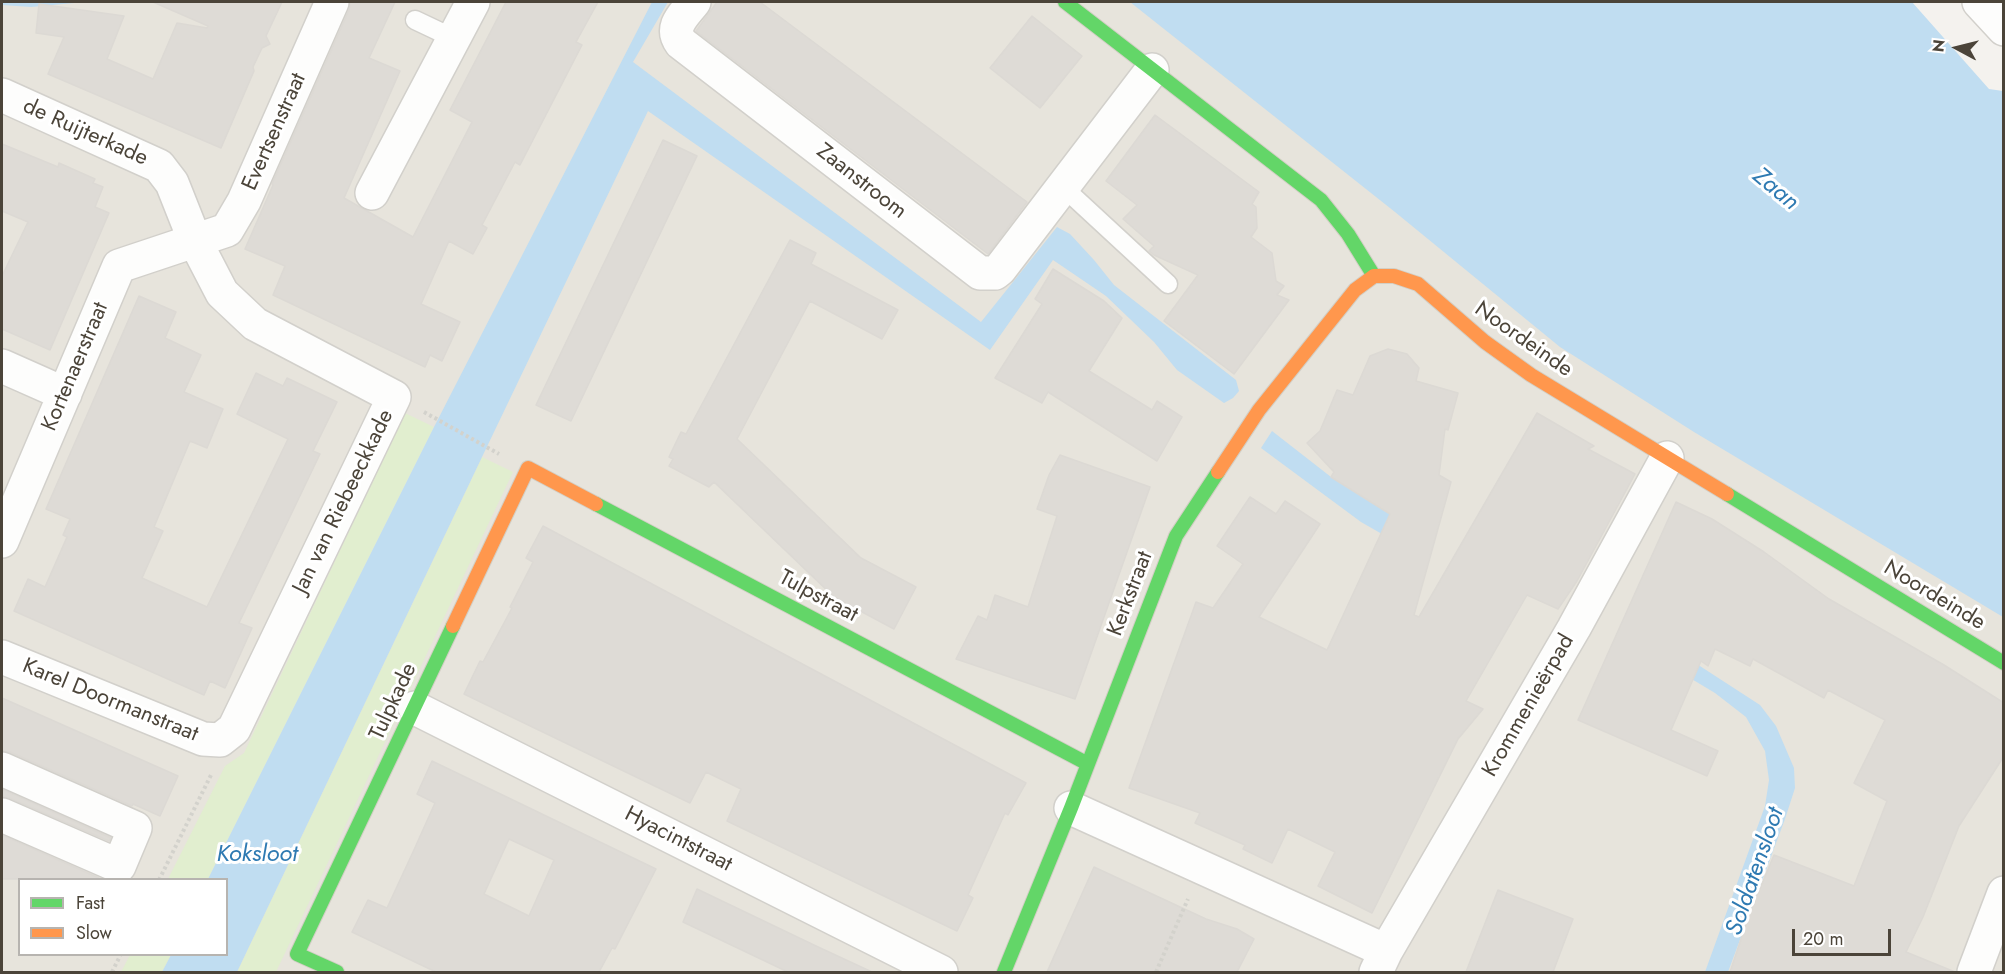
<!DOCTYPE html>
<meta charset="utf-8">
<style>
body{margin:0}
#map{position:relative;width:2005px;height:974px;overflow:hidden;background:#f4f2ee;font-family:Jost,sans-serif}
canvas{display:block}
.frame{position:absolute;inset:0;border:3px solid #4b4439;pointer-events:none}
.legend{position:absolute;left:18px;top:878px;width:210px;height:78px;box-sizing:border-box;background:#fff;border:2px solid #b7b4b0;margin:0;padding:8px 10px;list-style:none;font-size:18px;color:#4b4439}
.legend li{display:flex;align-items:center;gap:12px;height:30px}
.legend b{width:30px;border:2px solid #b7b4b0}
.north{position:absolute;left:1927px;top:18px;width:60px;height:60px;-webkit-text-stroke:4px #fff;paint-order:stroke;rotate:277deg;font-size:16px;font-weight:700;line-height:24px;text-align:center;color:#4b4439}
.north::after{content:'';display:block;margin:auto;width:21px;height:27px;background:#4b4439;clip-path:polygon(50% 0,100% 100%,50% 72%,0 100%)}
.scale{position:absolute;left:1792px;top:929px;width:99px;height:27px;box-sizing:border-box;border:3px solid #4b4439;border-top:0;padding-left:8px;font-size:18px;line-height:21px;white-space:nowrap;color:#4b4439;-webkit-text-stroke:4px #fff;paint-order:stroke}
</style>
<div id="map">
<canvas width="2005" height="974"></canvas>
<div class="frame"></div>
<ul class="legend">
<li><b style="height:8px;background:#63d668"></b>Fast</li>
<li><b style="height:8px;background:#ff974d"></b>Slow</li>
</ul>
<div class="north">N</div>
<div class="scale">20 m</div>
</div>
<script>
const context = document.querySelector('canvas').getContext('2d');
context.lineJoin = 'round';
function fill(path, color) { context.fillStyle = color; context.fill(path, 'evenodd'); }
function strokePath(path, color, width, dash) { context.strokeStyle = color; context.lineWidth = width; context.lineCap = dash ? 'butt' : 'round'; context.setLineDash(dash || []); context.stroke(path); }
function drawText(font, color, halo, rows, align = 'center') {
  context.font = font + ' Jost,sans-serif'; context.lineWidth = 6; context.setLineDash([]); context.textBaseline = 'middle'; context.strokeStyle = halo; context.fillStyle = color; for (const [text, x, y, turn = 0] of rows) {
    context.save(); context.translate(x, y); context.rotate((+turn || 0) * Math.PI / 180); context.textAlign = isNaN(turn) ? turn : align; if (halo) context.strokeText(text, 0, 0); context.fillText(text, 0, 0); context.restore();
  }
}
fill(new Path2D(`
 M2 2H1168L2003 597V972H2ZM20 880H226V954H20Z`), '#e7e4dc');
fill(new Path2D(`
 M405 413 434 427 208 879H168L225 766 244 753Z
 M482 457 513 472 276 972H237Z
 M130 955H171L162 972H121Z`), '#e1eecf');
fill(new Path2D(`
 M2 2H85L31 7 2 5Z
 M652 2H668L633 62 981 322 1057 227 1070 234 1094 260 1114 285 1236 380 1239 391 1233 398 1224 403 1177 370 1154 342 1106 296 1053 260 990 350 648 111 482 457 237 972H162L171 955 226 954V880L208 879 434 427Z
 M1130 2H1912L1989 89 2003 91V617L1694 432 1560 347 1395 212Z
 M1272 431 1331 477 1420 533 1410 550 1361 522 1261 448Z
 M1686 657 1760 705 1776 726 1794 768 1795 788 1785 819 1728 972H1705L1765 806 1769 780 1765 751 1746 717 1715 693 1675 669Z`), '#c0ddf1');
const building = new Path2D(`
 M153 2H282L266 36 270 44 262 48 253 67 254 71 221 148 48 74 64 37 36 33 39 4 124 16 107 59 153 79 177 23 207 28 208 26Z
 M350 2H395L369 58 400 71 344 198 413 237 472 122 450 110 506 2H598L576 42 582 45 520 165 515 162 482 225 487 228 473 254 449 241 421 304 460 322 442 361 430 355 425 367 273 295 285 266 245 249 273 185 272 184 349 10Z
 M717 2H760L1027 202 988 254 696 31Z
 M1032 16 1082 56 1040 108 990 68Z
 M1155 115 1259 192 1252 204 1256 207 1257 228 1251 237 1272 253 1276 281 1284 286 1277 295 1289 300 1234 374 1164 321 1198 275 1154 255 1149 251 1154 246 1123 219 1137 205 1106 181Z
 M663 140 697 156 571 421 536 405Z
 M2 144 58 167 59 163 95 179 93 183 103 187 95 207 109 213 50 350 2 329V276L28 222 2 211Z
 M790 240 816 253 811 264 898 310 882 339 810 301 737 439 861 558 916 587 894 629 834 597 714 482 709 487 669 466 673 459 669 457 681 432 686 434Z
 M1053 269 1104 301 1122 318 1089 371 1152 410 1157 401 1182 417 1157 461 1048 392 1042 403 995 378 1042 304 1035 299Z
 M139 296 176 312 165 338 201 355 184 392 223 409 207 448 190 441 154 527 163 531 142 578 207 607 288 439 237 414 256 373 283 386 287 378 337 402 313 451 320 454 239 623 252 628 225 688 210 681 204 695 14 611 28 579 45 587 67 537 63 535 70 519 46 509Z
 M1388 349 1407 354 1419 368 1416 381 1458 393 1448 430 1445 429 1439 475 1451 482 1414 615 1419 617 1537 413 1594 446 1588 449 1635 474 1577 581 1558 609 1527 595 1466 701 1483 709 1458 739 1372 913 1318 886 1335 852 1288 829 1272 863 1243 849 1245 845 1195 823 1200 813 1129 788 1196 602 1213 608 1243 564 1217 546 1250 497 1276 514 1285 501 1320 524 1259 617 1327 650 1390 514 1331 477 1334 472 1307 443 1320 431 1337 390 1353 395 1370 356Z
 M1060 455 1150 487 1075 699 956 659 978 616 987 620 995 595 1028 607 1057 516 1037 509 1049 475Z
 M1676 502 1712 519 1764 552 1829 599 1944 665 2004 703V756L1959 826 1923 917 1906 952 1955 972H1730L1749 915 1774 855 1854 886 1887 801 1854 783 1885 720 1828 690 1824 698 1753 659 1750 666 1715 649 1708 666 1701 661 1671 730 1718 751 1707 776 1578 720Z
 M543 526 1026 783 1008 815 1005 813 968 895 973 898 957 931 727 821 741 789 706 772 690 803 464 694 480 661 483 662 512 608 510 607 533 562 526 558Z
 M2 698 178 776 160 816 133 804 132 806 10 752 2 751Z
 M432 761 656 869 615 949 612 948 599 972H436L352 932 368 900 387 908 413 852 435 803 417 794ZM509 839 554 860 529 916 484 894Z
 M2 789 111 838 109 841 9 798 2 797Z
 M2 835 99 878V879H2Z
 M1094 867 1206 919 1237 929 1254 939 1237 972H1047Z
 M697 889 816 946 872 972H788L683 922Z
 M1498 890 1573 919 1553 972H1466Z`);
fill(building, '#dedbd6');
strokePath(building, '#dcd9d4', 1.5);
const lane = new Path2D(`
 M415 20 453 38
 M1063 187 1168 284`);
const street = new Path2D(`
 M694 2C684 15 669 27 681 43L980 273H995L1000 269 1152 70
 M1979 2 2004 29
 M2 95 159 166 172 183 195 241 222 293 255 324 394 397 234 729 220 740 203 739 2 657
 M372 193 473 2
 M2 366 65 394
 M2 541 119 266 227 230 244 201 332 2
 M415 708 941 972
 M2 769 135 828 119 866 2 815
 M1071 808 1386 951
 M1376 972 1386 951 1574 628 1667 458
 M1974 972 2004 893`);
const fast = new Path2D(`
 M1065 2 1321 200 1348 234 1374 276
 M1727 494 2004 663
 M596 504 1088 764
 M337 972 297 954 453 626
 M1004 972 1071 808 1176 536 1218 472`);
const slow = new Path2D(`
 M1374 276H1394L1418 284 1485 342 1531 375 1727 494
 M1218 472 1259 410 1355 290 1374 276
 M453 626 528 468 596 504`);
strokePath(lane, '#d2d0cb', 21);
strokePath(street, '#d2d0cb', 36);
strokePath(fast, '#d3cfc5', 16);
strokePath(slow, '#d3cfc5', 16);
strokePath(new Path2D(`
 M424 412 499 454
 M159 880 212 773
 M112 972 121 954
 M1156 972 1188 899`), '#d3d2cc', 4, [3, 3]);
strokePath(lane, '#fdfdfc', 18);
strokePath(street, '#fdfdfc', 33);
strokePath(fast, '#63d668', 14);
strokePath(slow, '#ff974d', 14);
drawText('22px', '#4b4439', '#fff', [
 ["Evertsenstraat",275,132,-66],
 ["de Ruijterkade",85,133,24],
 ["Zaanstroom",861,182,38],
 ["Noordeinde",1523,340,35],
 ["Kortenaerstraat",76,367,-67],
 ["Jan van Riebeeckkade",344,502,-64],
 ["Kerkstraat",1131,594,-69],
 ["Noordeinde",1934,596,31],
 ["Tulpstraat",818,597,28],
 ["Karel Doormanstraat",110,701,22],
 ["Tulpkade",394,702,-65],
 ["Krommenieërpad",1529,706,-60],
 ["Hyacintstraat",678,840,27]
]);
drawText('italic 24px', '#2e7ab2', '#fff', [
 ["Zaan",1775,190,40],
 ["Koksloot",257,855],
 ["Soldatensloot",1756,872,-71]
]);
</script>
